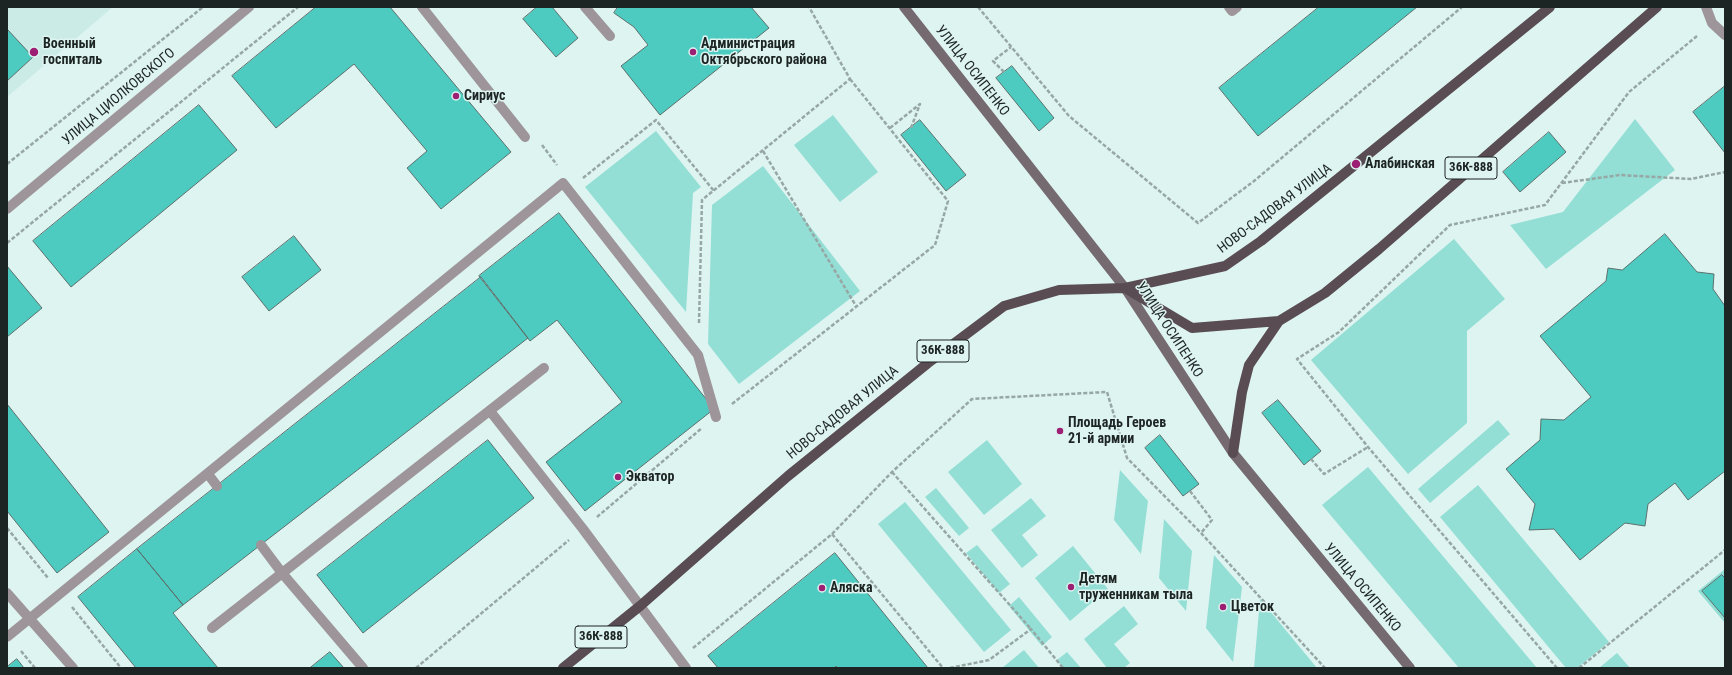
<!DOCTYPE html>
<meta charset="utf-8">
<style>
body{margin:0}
#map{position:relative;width:1732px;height:675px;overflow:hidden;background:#def4f1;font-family:"Roboto Condensed",sans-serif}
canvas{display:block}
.frame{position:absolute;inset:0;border:8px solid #1d2524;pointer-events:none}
</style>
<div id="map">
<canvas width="1732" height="675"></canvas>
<div class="frame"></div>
</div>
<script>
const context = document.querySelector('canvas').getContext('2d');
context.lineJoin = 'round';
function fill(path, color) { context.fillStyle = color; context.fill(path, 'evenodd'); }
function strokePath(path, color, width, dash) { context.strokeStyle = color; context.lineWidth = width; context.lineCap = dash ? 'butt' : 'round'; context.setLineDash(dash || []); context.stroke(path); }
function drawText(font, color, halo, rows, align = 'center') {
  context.font = font + ' "Roboto Condensed",sans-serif'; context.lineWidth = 3; context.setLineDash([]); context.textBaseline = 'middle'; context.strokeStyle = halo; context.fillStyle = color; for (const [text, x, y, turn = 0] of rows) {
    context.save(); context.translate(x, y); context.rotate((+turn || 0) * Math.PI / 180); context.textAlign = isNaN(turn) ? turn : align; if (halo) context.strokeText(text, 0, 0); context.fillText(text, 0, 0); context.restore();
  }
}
fill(new Path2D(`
 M7 7H113L7 97Z`), '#cbebe7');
fill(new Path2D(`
 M833 115 878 172 840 202 794 145Z
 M1635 119 1675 170 1546 269 1510 225 1563 212Z
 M656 131 701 187 693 193 686 312 585 187Z
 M763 166 860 291 739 384 708 344 712 205Z
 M1454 239 1505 299 1467 331V423L1408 474 1311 360Z
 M1498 420 1510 434 1430 503 1418 489Z
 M987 440 1022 484 984 515 948 472Z
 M1368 467 1537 668H1459L1322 505Z
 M1120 470 1148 501 1141 554 1114 520Z
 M1478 485 1609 642 1577 668H1566L1440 517Z
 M936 488 969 528 959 536 925 497Z
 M1031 498 1046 516 1022 535 1038 555 1022 568 991 530Z
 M905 502 1011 630 984 652 878 524Z
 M1164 519 1192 551 1186 611 1159 578Z
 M977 545 1010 584 999 593 966 553Z
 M1073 546 1108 589 1070 621 1035 578Z
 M1214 555 1242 587 1233 662 1206 628Z
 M1725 569V623L1698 591Z
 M1019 597 1052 637 1042 646 1009 606Z
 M1260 599 1317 668H1254Z
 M1124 606 1138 624 1114 644 1130 663 1124 668H1107L1084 639Z
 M1024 650 1039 668H1002Z
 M1067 652 1081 668H1063L1057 660Z
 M1617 653 1630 668H1599Z`), '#93ded5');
const building = new Path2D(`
 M316 7H390L511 152 441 209 407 168 427 151 354 64 276 128 232 76Z
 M537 7H552L578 38 556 57 523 19Z
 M618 7H751L769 28 660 115 621 66 648 45 634 27 614 13Z
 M1319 7H1417L1258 136 1219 88Z
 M7 29 33 57 7 81Z
 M1012 66 1054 118 1039 131 996 78Z
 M1725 86V153L1693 112Z
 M199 105 237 150 71 287 33 241Z
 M920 120 966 175 946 191 901 135Z
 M1549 132 1566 152 1520 192 1503 172Z
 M559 213 714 409 585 511 546 462 622 402 557 320 530 341 479 276Z
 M1665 234 1697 272 1714 274 1713 289 1725 306V471L1688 500 1675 483 1648 504 1645 526 1625 523 1580 560 1554 529 1529 530 1535 504 1506 469 1540 440 1541 419 1564 420 1591 397 1540 336 1606 281 1608 268 1622 270Z
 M294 236 321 270 269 311 242 277Z
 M7 266 42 308 7 337Z
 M481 277 528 338 183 605 137 549Z
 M1278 400 1321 451 1304 465 1262 413Z
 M7 404 109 532 57 573 7 511Z
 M1160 435 1199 484 1183 496 1145 448Z
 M488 440 534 498 363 633 317 575Z
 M137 549 183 605 173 613 218 668H136L78 597Z
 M835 553 928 668H837L836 666 834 668H718L708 656Z
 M1722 575 1725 578V618L1702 591Z
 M330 652 344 668H310Z
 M17 659 24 668H7V667Z`);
fill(building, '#4dcbc0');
strokePath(building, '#5c706d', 1);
strokePath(new Path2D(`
 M978 7 1069 116 1198 223 1254 181 1462 7
 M1004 72 993 61 1011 47
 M890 128 920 104 911 128
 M542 145 557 165
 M763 151 856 306
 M7 164 203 7
 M583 178 656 120 714 191
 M1562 183 1620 175 1691 179 1725 172
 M7 243 298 7
 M699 323 702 200 850 79 809 7
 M732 404 935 245 948 201 850 79
 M1311 459 1324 474 1368 447
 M892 472 1031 629
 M1190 491 1212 520 1201 533
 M597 517 702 428
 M7 528 48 578
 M832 534 892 472 972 399 1107 392 1127 458 1201 533 1325 668
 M72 607 121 668
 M693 648 832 534 943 668
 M21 651 35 668
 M416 668 569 540
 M950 668 989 660 1031 629 1063 668
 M1557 668 1368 447 1297 359 1339 332 1450 225 1545 205 1629 92 1697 36
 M1579 668 1725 550`), '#96a7a4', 2.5, [4, 2]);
strokePath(new Path2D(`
 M422 7 525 137
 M585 7 610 36
 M1229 7 1232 11 1237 7
 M1706 7 1712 23 1725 35
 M490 411 583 529 686 668
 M208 474 217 486
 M261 545 282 573 363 668
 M212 628 544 368
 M7 637 563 183 698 355 716 417`), '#9d9599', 10);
strokePath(new Path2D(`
 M7 209 249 7
 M7 593 73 668`), '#9d9599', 10);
strokePath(new Path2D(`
 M904 7 1125 288 1233 453 1410 668`), '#756a70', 10);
strokePath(new Path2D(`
 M1125 288 1192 328 1279 321
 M1233 453 1242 392 1249 365 1279 321 1325 293 1379 249 1657 7
 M563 668 640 606 788 476 928 363 1004 306 1059 290 1125 288 1225 266 1261 241 1550 7`), '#594c53', 10);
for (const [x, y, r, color] of [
 [34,52,5,"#9d1f74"],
 [693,52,4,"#9d1f74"],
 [456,96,4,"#9d1f74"],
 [1356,164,5,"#9d1f74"],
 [1060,431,4,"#9d1f74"],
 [618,477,4,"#9d1f74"],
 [1071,587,4,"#9d1f74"],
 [822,588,4,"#9d1f74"],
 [1223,607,4,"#9d1f74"]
]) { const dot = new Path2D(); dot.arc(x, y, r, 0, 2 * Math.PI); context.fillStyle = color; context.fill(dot); strokePath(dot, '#def4f1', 1.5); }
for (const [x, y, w] of [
 [1471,168,52],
 [943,351,52],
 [601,637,52]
]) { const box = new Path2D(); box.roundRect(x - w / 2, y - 11, w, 22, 3); context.fillStyle = '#def4f1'; context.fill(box); strokePath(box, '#1d2524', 1); }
drawText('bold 13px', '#1d2524', null, [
 ["36К-888",1471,168],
 ["36К-888",943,351],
 ["36К-888",601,637]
]);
drawText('bold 14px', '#1d2524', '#def4f1', [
 ["Военный",43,44],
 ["госпиталь",43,60],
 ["Администрация",701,44],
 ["Октябрьского района",701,60],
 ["Сириус",464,96],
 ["Алабинская",1365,164],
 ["Площадь Героев",1068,423],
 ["21-й армии",1068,439],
 ["Экватор",626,477],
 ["Детям",1079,579],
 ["труженникам тыла",1079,595],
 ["Аляска",830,588],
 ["Цветок",1231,607]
], 'left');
drawText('14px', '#1d2524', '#def4f1', [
 ["УЛИЦА ОСИПЕНКО",972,71,52],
 ["УЛИЦА ЦИОЛКОВСКОГО",119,97,-40],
 ["НОВО-САДОВАЯ УЛИЦА",1275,209,-37],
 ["УЛИЦА ОСИПЕНКО",1169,330,57],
 ["НОВО-САДОВАЯ УЛИЦА",843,413,-39],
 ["УЛИЦА ОСИПЕНКО",1362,588,50]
]);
</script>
